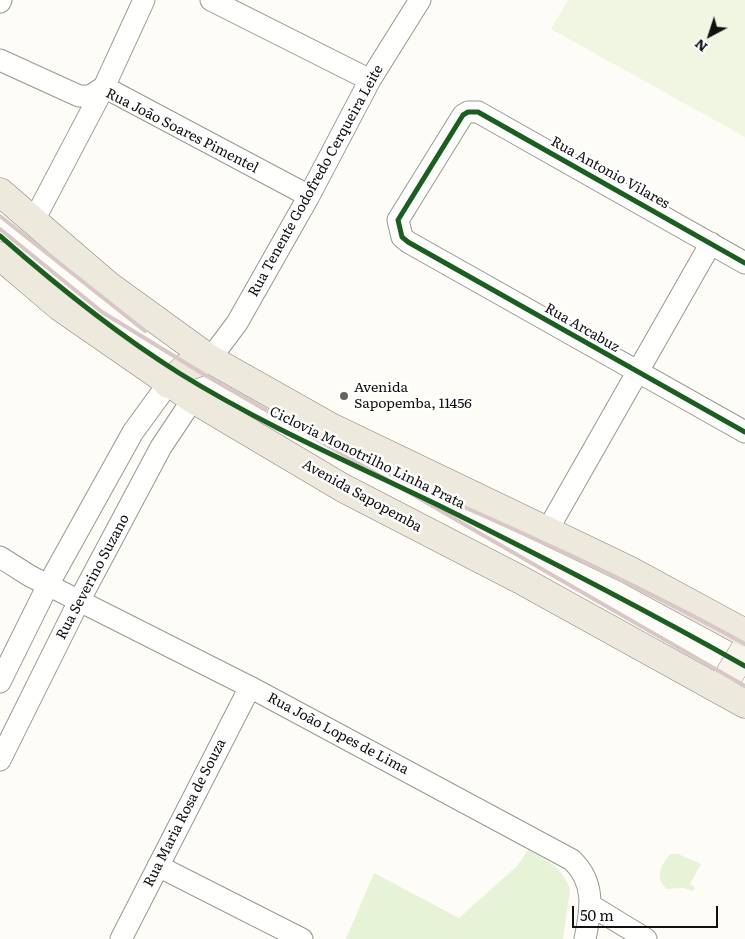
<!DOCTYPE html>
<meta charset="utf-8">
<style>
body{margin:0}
#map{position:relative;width:745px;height:939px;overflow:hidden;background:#fdfcf7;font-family:Literata,serif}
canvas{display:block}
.north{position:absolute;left:685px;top:10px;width:50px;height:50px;-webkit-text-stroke:4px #fff;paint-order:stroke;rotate:220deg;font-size:14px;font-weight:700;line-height:20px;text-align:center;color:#111}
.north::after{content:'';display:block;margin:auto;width:18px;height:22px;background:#111;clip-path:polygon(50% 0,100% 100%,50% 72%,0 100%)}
.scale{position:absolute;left:572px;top:906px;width:146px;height:22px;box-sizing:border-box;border:2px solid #111;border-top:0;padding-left:6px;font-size:15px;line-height:18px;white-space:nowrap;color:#111;-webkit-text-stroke:4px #fff;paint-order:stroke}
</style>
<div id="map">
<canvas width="745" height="939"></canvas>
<div class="north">N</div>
<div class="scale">50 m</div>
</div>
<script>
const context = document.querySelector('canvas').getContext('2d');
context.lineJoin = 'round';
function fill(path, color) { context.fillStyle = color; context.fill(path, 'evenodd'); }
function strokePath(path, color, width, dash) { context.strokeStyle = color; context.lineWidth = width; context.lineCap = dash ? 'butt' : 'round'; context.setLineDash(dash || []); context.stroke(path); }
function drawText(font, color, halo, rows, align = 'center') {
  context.font = font + ' Literata,serif'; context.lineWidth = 5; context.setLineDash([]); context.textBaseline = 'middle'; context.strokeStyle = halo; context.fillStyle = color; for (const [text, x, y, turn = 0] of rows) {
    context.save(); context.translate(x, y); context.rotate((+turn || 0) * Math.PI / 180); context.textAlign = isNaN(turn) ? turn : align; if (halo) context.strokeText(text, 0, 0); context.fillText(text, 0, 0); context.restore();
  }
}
fill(new Path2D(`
 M528 850C546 860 564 868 570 890L563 939H346L374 873 459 918 517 866Z
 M671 854H678L701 864 690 884 695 888 693 891 684 888 667 889C654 879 661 863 671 854Z`), '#e7f3d7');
fill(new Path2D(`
 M568 0H745V137L551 29Z`), '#f0f6e1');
const street = new Path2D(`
 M211 0 370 80
 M0 2 1 0
 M0 60 79 96H90L104 87 309 196
 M33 222 104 87 144 0
 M745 263 478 112H468L463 115 398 220 402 237 408 242 745 432
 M210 359 237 323 309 196 370 80 420 0
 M547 531 711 243
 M0 557 30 576 250 687 572 860C596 883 591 910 585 939
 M0 682 48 585 133 432 168 384
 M0 760 79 601 161 447 193 399
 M158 866 302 939
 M592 906 646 939
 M121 939 250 687`);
const secondary = new Path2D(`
 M720 690 745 649`);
const primary = new Path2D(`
 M0 192 108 285 210 359 329 426 629 570 745 633
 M0 256 60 307 193 399 343 488 521 580 745 704
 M168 384 186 367 210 359`);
strokePath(street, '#979795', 23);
strokePath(secondary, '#8e8d8b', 29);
strokePath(primary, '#858482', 29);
strokePath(street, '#fffffe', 21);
strokePath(secondary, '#f6f4eb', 28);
strokePath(primary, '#ede9dc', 28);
strokePath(new Path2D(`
 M0 216 145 331
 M0 229 102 312 205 375 745 686
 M391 475C511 527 631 581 745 644`), '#d9c6c7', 4);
strokePath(new Path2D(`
 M0 236C57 286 115 333 179 373 261 424 351 463 438 505 541 556 644 609 745 666
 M745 263 478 112H468L463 115 398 220 402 237 408 242 745 432`), '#1b5e20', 5);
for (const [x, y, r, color] of [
 [344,396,5,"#646362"]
]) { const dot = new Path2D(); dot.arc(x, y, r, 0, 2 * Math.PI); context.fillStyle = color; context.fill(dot); strokePath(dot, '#fff', 2); }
drawText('14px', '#111', '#fff', [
 ["Rua João Soares Pimentel",182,131,27],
 ["Rua Antonio Vilares",610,173,29],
 ["Rua Tenente Godofredo Cerqueira Leite",316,181,-61],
 ["Rua Arcabuz",582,328,30],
 ["Ciclovia Monotrilho Linha Prata",367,458,26],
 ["Avenida Sapopemba",362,496,29],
 ["Rua Severino Suzano",93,577,-62],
 ["Rua João Lopes de Lima",338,734,28],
 ["Rua Maria Rosa de Souza",185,813,-63]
]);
drawText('14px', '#111', '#fff', [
 ["Avenida",354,388],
 ["Sapopemba, 11456",354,404]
], 'left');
</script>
